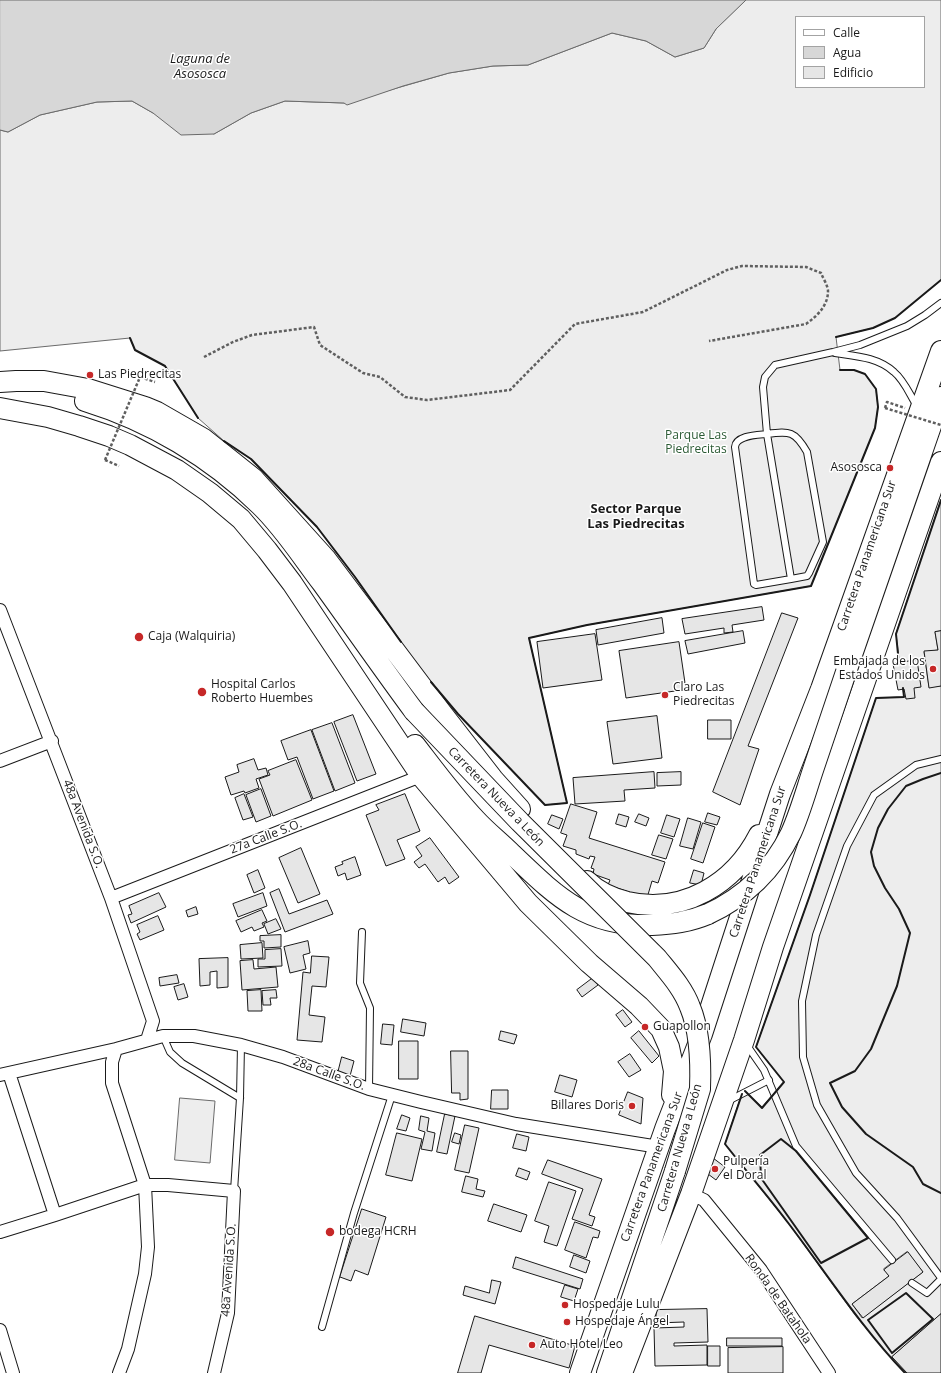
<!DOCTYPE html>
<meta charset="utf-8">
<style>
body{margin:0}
#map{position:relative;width:941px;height:1373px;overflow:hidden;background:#fff;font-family:"Open Sans",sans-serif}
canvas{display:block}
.legend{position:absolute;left:795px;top:16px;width:130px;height:72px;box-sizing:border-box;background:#fff;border:1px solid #a3a3a3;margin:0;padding:5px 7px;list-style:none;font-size:12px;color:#1a1a1a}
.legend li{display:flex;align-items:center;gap:8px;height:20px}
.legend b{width:20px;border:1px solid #a3a3a3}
</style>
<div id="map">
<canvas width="941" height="1373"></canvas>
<ul class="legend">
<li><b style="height:5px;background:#fff"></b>Calle</li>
<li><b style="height:11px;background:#d7d7d7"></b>Agua</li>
<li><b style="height:11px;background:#e6e6e6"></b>Edificio</li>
</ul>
</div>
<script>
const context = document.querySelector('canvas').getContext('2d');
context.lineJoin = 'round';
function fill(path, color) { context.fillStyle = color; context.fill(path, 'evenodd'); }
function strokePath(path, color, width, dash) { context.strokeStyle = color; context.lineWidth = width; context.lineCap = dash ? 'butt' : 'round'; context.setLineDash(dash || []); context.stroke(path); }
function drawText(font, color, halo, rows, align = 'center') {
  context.font = font + ' "Open Sans",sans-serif'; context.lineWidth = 3; context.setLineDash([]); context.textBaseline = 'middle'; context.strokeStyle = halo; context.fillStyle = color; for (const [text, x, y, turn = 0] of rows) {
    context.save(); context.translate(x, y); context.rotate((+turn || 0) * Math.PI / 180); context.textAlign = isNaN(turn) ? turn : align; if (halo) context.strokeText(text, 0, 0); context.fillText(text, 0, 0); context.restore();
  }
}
const built = new Path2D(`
 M746 0H941V280L895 318 873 328 836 337 840 370H854L865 374 876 389 878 407 875 428 811 586 587 625 529 638 567 803 545 805 458 714 420 670 355 577 317 527 251 459 224 441 198 418 165 366 135 350 130 338 0 351V130L8 132 40 115 97 102 132 101 153 113 214 134 251 113 285 101 345 103 449 73 493 66 528 65 612 33 646 41 675 57 704 48 716 29ZM796 17H924V87H796Z
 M941 500V631L935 632 938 650 924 652 929 687 941 686V1314L892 1357 907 1373H905L891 1358 855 1315 789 1224 725 1144 743 1090 762 1107 784 1082 756 1047 810 895 876 698 904 697 896 634ZM907 1252 923 1272 862 1318 852 1304 889 1276 884 1269Z
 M180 1098 215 1101 210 1163 175 1160Z`);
fill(built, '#ededed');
strokePath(built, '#6a6a6a', 1);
const water = new Path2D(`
 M0 0H746L716 29 704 48 675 57 646 41 612 33 528 65 493 66 449 73 403 86 347 105 344 103 285 101 251 113 214 134 181 135 153 113 132 101 97 102 40 115 8 132 0 130Z`);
fill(water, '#d7d7d7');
strokePath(water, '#6a6a6a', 1);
const building = new Path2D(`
 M762 607 764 620 732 625 733 632 724 633V628L685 634 682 619Z
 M782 613 798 618 748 746 759 749 740 805 713 792Z
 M662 618 664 633 598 645 596 630Z
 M743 631 745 643 688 654 685 641Z
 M941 631V686L929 688 924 651 938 650 935 632Z
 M595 634 602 680 543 688 537 642Z
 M679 642 685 683 681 684 682 690 626 698 619 651Z
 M917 660 921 687 914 688 915 698 906 699 904 689 898 690 893 664Z
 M353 715 376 774 357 781 334 722Z
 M657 716 662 758 613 764 607 722Z
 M708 720H731V739H708Z
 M332 723 355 783 335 791 312 730Z
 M311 730 334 791 313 799 297 757 288 760 281 741Z
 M254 759 258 770 266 768 268 775 256 779 259 788 245 793 244 791 231 795 225 777 239 772 237 765Z
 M296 760 312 800 273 816 259 779 270 775 268 771Z
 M654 772 655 788 624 790 625 801 575 804 573 778Z
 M681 772V785L657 786V773Z
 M261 789 271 816 256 822 246 795Z
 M244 794 253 817 243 820 235 798Z
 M405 794 420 831 397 840 405 859 386 866 366 815 379 810 376 805Z
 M571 804 597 812 589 838 665 862 658 883 652 881 647 898 608 885 610 880 593 874 594 869 591 868 595 857 590 856 589 859 576 854V850L563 846 567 835 561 833Z
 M708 813 720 817 717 825 705 822Z
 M619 814 629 817 626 827 616 824Z
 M639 814 649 818 646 826 635 822Z
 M552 815 563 819 559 829 548 824Z
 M667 815 680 819 674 837 661 833Z
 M688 818 701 822 693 849 680 846Z
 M703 823 715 827 703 863 691 859Z
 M659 835 673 839 666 859 652 855Z
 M430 838 459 877 449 884 445 877 438 882 425 864 419 868 414 862 422 856 416 847Z
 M301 848 320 894 298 903 279 858Z
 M355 857 361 875 347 880 345 873 338 876 335 867 343 864 342 862Z
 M258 870 265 888 254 893 247 875Z
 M694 870 704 873 701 885 690 883Z
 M279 889 289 914 327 900 333 914 285 932 270 893Z
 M159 893 166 907 131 923 128 915 132 914 129 906Z
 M263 893 267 906 238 917 233 904Z
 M196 907 198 914 188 917 186 911Z
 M262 910 267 921 262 923 264 927 254 931 252 927 241 932 236 921Z
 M158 916 164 930 140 940 137 934 140 932 137 925Z
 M276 919 281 929 268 934 264 924Z
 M281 935V947L264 948V941H260V936Z
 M308 941 310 953 303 955 306 969 290 973 284 947Z
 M262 943 263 958 241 959 240 945Z
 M281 949 282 966 258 967V959H265V950Z
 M312 956 329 957 326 987 312 986 309 1015 325 1017 322 1042 297 1040 303 972 310 973Z
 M228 958V987L217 988V971L210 972V985L200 986 199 959Z
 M253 960 254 969 276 967 278 987 242 990 240 961Z
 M177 975 179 983 160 986 159 978Z
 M593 978 598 985 582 997 577 990Z
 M184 984 188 997 178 1000 174 987Z
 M261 990 262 1011H248L247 991Z
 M276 990 277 998H270L271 1005H263L262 991Z
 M623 1010 632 1022 625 1027 616 1015Z
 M403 1019 426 1023 424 1036 401 1032Z
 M383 1024 394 1025 392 1045 381 1044Z
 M501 1031 517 1035 514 1044 499 1040Z
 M639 1031 659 1056 652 1063 631 1038Z
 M399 1041H418V1079H399Z
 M451 1051H468V1099L460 1100V1093H452Z
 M630 1054 641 1070 629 1077 618 1062Z
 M342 1057 354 1061 350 1076 338 1073Z
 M560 1075 577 1080 572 1097 555 1092Z
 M492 1090H508V1109H491Z
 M628 1092 643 1098 641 1124 619 1115Z
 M445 1114 455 1116 447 1154 437 1152Z
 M402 1115 410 1118 406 1131 397 1129Z
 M421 1116 429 1118 427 1131 435 1133 432 1151 421 1149 425 1132 419 1130Z
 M465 1125 479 1128 469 1173 455 1170Z
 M397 1133 422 1139 412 1181 386 1175Z
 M455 1133 461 1135 459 1144 452 1142Z
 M517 1134 529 1137 526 1151 513 1148Z
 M713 1158 725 1167 716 1180 704 1171Z
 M548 1160 602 1179 589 1215 595 1217 592 1226 572 1219 583 1189 542 1174Z
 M519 1168 530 1172 527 1180 516 1176Z
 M466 1176 478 1179 476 1189 485 1191 483 1197 462 1192Z
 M549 1182 576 1191 557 1246 544 1242 549 1226 535 1221Z
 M494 1204 527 1215 521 1232 488 1221Z
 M362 1209 386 1217 368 1275 355 1270 351 1281 340 1277Z
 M575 1222 600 1231 598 1238 593 1237 586 1258 565 1250Z
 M908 1252 923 1272 863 1318 852 1304 889 1276 884 1270Z
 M574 1255 590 1261 586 1273 570 1267Z
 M516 1257 583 1279 580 1289 513 1268Z
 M492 1280 501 1282 495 1304 463 1295 465 1286 489 1293Z
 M565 1285 578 1289 574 1301 561 1297Z
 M707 1309 708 1342 674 1343V1346L707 1345V1365L655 1366 654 1328 684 1327V1322L656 1323V1310Z
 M941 1314V1373H907L892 1357Z
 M475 1316 575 1346 569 1368 489 1345 481 1373H458Z
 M727 1338H782V1346H727Z
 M708 1346H720V1366H708Z
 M783 1347V1373H728V1348Z`);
fill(building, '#e6e6e6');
strokePath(building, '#1a1a1a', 1);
const service = new Path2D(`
 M835 353C855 356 878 357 894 372 904 380 910 395 917 406
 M791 579 807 576 809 573 823 542 807 452C795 431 790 431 767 434L791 579 756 585 754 584 735 447C736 435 758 435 767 434L763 387 765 377 775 365 833 352 860 345 907 326 925 315 941 303
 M941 759 916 765 874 795 847 846 816 935 802 1001 803 1057 817 1105 856 1173 897 1218 941 1278
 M362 932 360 983 370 1008 369 1089
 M163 1036 170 1052 182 1063 240 1098
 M746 1044 764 1070 796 1146 892 1260
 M728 1101 769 1080
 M234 1191 240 1098 241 1045
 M912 1283 927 1293 941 1279
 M322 1327 354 1213 392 1095`);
const minor = new Path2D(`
 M0 610 111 898 153 1021 147 1040
 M0 761 52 741
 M111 898 421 776
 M116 1049 112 1062V1083L145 1185 148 1247 145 1274 128 1349 119 1373
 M9 1073 55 1215
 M0 1075 116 1049 163 1036H194L241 1045 283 1057 369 1089 421 1102 516 1124 659 1147
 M691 1194 704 1200 761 1270 829 1373
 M0 1232 55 1215 145 1185H168L234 1191 228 1313 214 1373
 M0 1330 13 1373`);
const trunk = new Path2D(`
 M0 382 16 381H44L88 389 145 407 157 412 204 439 253 478 326 559 441 712 493 779 520 809
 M85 401C150 421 211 457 260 505 284 528 302 557 322 583 353 626 383 669 414 711
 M0 408 48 417 79 426 109 436 130 445 177 470 210 493 241 519 267 550 292 583 421 776 528 903 589 963 639 1006 661 1029 669 1047 674 1071 672 1095
 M846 672 941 397
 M415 745C435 771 454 797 476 820 487 832 500 842 512 854 556 896 586 927 652 925 672 924 689 922 708 914
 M587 881C598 892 612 898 627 902 683 915 734 884 759 835
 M580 1373 665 1129 702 1034 780 794 821 689 941 351
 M607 1373 675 1171
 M622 1373 691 1194 744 1040 773 947 941 462`);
strokePath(service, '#1a1a1a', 8);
strokePath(minor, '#1a1a1a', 14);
strokePath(trunk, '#1a1a1a', 22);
strokePath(new Path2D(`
 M204 357 233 342 252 335 314 327 320 345 363 373 380 377 405 397 427 400 510 390 575 324 643 312 727 270 742 266 806 267 821 273C823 278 828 286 828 291 828 306 817 316 806 324L709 341
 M140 377 155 382
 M885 408 887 402 905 408
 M105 460 119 466`), '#5f5f5f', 2.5, [3, 2]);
strokePath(service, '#fff', 6);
strokePath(minor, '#fff', 12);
strokePath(trunk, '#fff', 20);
const trunkBridge = new Path2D(`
 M414 711 520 822 657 958C669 973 683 988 690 1007 700 1031 701 1063 700 1089L675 1171
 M708 914C745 897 773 870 791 833 800 813 806 791 813 770 824 737 835 705 846 672`);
strokePath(trunkBridge, '#1a1a1a', 22, []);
strokePath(new Path2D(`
 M885 408 941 425
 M105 460 140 377`), '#5f5f5f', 2.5, [3, 2]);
strokePath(trunkBridge, '#fff', 20);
strokePath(new Path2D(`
 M836 337 873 328 895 318 941 280
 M130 338 135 350 165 366 198 418
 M224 441 251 459 317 527 355 577 401 642
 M899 664 896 634 941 500
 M431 682 458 714 545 805 567 803 529 638 587 625 811 586 875 428 878 407 876 389 865 374 854 370H840
 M941 773 923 779 906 786 888 809 878 828 871 852 874 866 885 888 899 909 910 933 897 986 871 1049 855 1071 830 1083 842 1107 866 1134 913 1167 923 1184 941 1193
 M745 1091 762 1108 784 1082 756 1047 810 895 876 698 904 697 903 688
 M742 1094 725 1144C746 1171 769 1197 789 1224 827 1274 861 1327 905 1373
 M781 1139 796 1151 868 1238 821 1263 761 1178 760 1155Z
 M906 1293 933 1319 892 1353 868 1320Z`), '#1a1a1a', 2);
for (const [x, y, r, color] of [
 [90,375,4,"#c62828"],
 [890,468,4,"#c62828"],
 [139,637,5,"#c62828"],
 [933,669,4,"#c62828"],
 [202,692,5,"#c62828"],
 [665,695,4,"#c62828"],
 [645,1027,4,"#c62828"],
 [632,1106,4,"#c62828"],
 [715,1169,4,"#c62828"],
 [330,1232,5,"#c62828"],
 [565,1305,4,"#c62828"],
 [567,1322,4,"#c62828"],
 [532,1345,4,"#c62828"]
]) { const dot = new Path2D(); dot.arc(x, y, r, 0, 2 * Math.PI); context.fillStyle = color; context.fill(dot); strokePath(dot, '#fff', 1.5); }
drawText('12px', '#1a1a1a', '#fff', [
 ["Las Piedrecitas",98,375],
 ["Asososca",882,468,"right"],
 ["Caja (Walquiria)",148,637],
 ["Embajada de los",925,662,"right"],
 ["Estados Unidos",925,676,"right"],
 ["Hospital Carlos",211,685],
 ["Roberto Huembes",211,699],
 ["Claro Las",673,688],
 ["Piedrecitas",673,702],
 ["Guapollon",653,1027],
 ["Billares Doris",624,1106,"right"],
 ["Pulpería",723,1162],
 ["el Doral",723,1176],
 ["bodega HCRH",339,1232],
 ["Hospedaje Lulu",573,1305],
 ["Hospedaje Ángel",575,1322],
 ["Auto Hotel Leo",540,1345]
], 'left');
drawText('12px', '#2b5a34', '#fff', [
 ["Parque Las",696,436],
 ["Piedrecitas",696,450]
]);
drawText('12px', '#1a1a1a', '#fff', [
 ["Carretera Panamericana Sur",867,556,-71],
 ["Carretera Nueva a León",496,797,46],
 ["48a Avenida S.O.",83,824,69],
 ["27a Calle S.O.",266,837,-21],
 ["Carretera Panamericana Sur",758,862,-72],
 ["28a Calle S.O.",329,1074,20],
 ["Carretera Nueva a León",680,1148,-74],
 ["Carretera Panamericana Sur",652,1167,-70],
 ["48a Avenida S.O.",229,1270,-86],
 ["Ronda de Batahola",778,1299,55]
]);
drawText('italic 13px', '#1a1a1a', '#fff', [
 ["Laguna de",200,59],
 ["Asososca",200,74]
]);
drawText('bold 13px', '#1a1a1a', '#fff', [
 ["Sector Parque",636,509],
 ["Las Piedrecitas",636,524]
]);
</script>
